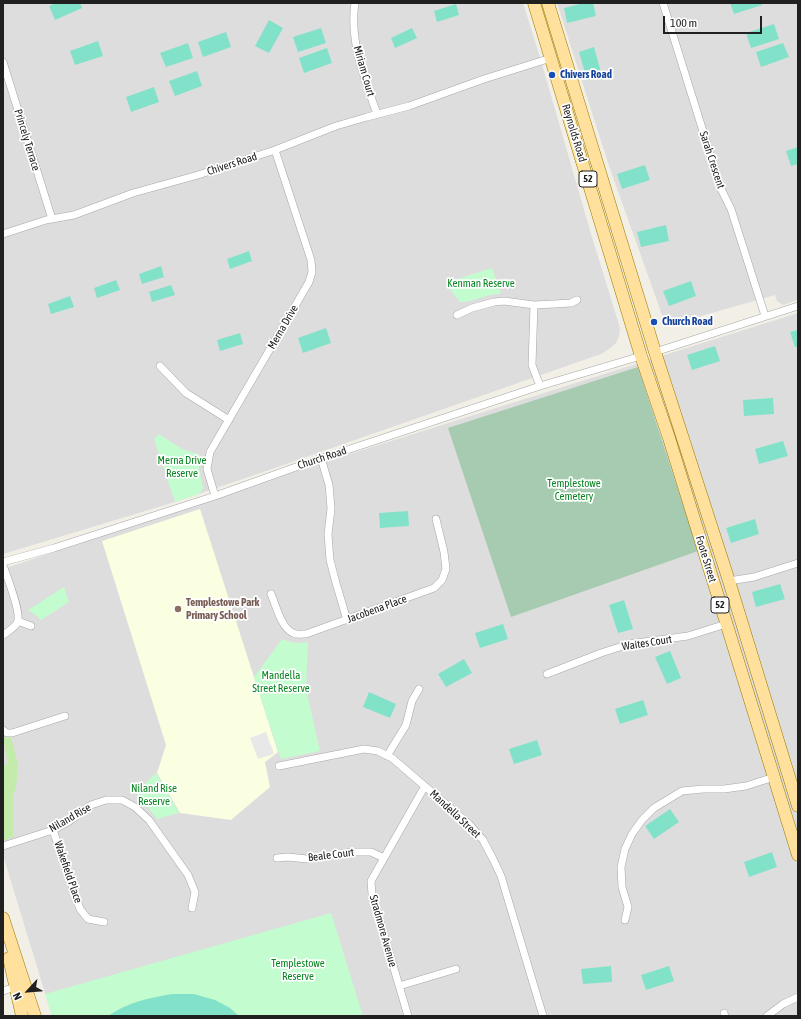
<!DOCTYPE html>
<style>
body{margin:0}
#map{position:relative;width:801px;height:1019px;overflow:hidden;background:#f1efe6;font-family:"Asap Condensed",sans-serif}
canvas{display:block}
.frame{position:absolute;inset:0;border:4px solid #202020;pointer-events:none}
.north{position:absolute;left:8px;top:971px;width:40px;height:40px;-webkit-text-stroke:3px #fff;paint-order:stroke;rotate:244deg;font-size:11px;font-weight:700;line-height:16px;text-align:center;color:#202020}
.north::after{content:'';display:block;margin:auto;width:14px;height:18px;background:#202020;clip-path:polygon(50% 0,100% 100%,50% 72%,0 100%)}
.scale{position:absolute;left:663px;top:16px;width:99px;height:18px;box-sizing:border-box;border:2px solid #202020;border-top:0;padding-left:5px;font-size:12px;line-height:14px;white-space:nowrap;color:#202020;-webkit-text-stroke:3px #fff;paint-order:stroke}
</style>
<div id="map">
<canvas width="801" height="1019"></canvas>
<div class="frame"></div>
<div class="north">N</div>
<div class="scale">100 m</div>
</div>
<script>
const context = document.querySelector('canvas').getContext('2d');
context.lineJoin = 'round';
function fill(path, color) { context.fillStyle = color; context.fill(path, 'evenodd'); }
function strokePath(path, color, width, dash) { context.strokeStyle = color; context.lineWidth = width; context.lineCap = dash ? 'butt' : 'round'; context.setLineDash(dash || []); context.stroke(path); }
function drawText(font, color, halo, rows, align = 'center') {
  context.font = font + ' "Asap Condensed",sans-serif'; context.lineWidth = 3.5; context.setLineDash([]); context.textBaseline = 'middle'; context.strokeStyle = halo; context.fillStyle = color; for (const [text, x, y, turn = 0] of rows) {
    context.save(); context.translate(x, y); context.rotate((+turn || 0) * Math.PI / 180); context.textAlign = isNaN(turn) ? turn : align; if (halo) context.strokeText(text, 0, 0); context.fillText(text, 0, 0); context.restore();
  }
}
fill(new Path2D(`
 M3 3H523L539 54 591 234 620 328 619 336 616 343 609 349 601 354 269 470 175 502 3 554Z
 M557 3H798V300L783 305 777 301 775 295 666 326 609 166Z
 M798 313V1016H52L3 855V569L315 465Z`), '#dedddd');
fill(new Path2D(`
 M200 509 278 752 265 762 270 787 231 820 180 813 157 773 166 745 102 541Z`), '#fbffe1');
fill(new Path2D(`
 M11 737 18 765 16 788 13 795V837L3 841V766L8 764 3 738Z`), '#c3ecab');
fill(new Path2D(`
 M638 367 698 551 511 617 448 428Z`), '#a6cbb0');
fill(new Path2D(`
 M492 268 501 294C487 293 473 303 460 302L445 283Z
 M159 434 182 449 200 455 199 469 203 488 199 494 175 502 154 439Z
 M64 587 69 602 41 620 38 617 28 610Z
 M282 639C291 643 298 644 308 642L306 689 320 751 281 759 254 677Z
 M156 773 179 813 157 819 136 792Z
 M331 913 363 1016H52L45 994Z`), '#c3fcce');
fill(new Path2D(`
 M55 3H80L82 8 55 20 49 6Z
 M584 3H593L596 16 567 23 564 8Z
 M730 3H761L762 5 734 14Z
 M456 4 459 15 437 22 434 11Z
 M269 20 283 28 269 53 255 46Z
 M774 24 779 39 751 48 746 33Z
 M321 28 326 43 298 52 293 37Z
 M412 28 417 38 395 48 391 38Z
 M226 32 231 47 203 57 198 42Z
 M98 41 103 56 75 65 70 51Z
 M188 43 193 58 166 67 160 53Z
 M783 43 789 57 761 67 756 52Z
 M594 47 602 76 587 80 579 52Z
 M327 48 332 63 304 73 299 58Z
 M197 71 202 86 175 96 169 81Z
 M154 87 159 102 131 112 126 97Z
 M798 147V164L791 166 786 151Z
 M645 165 650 180 622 189 617 174Z
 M666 225 669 241 641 247 637 232Z
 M249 251 252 261 230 269 227 259Z
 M161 266 164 277 142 284 139 274Z
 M116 280 120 290 97 298 94 288Z
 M691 281 696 296 669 306 663 291Z
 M171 285 175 295 152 302 149 292Z
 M70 296 74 307 51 314 48 304Z
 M326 328 331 343 303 353 298 338Z
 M798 330V347H795L790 332Z
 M240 333 243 344 220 351 217 340Z
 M715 346 720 361 692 370 687 355Z
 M773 398 774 414 744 416 743 400Z
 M783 441 788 456 759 464 755 449Z
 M408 511 409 526 380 528 379 513Z
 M755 519 759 534 731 543 726 528Z
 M780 584 785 599 756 607 752 592Z
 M624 600 633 629 618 633 609 605Z
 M503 624 508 639 480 648 475 633Z
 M670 651 681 678 667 684 655 657Z
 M464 659 472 673 446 687 438 674Z
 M369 692 396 704 390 718 363 707Z
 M643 700 648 715 620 724 615 709Z
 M537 740 542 755 514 764 509 749Z
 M670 809 679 822 654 839 645 826Z
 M772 852 777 867 749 877 744 862Z
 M611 966 612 982 583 984 581 969Z
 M669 966 674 981 646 990 641 975Z
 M172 994H194L215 1000 230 1008 239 1016H108C128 1002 149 998 172 994Z`), '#82e2c9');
fill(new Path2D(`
 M266 732 274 754 258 759 250 738Z`), '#e8e8e8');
const minor = new Path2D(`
 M355 3C349 41 365 79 377 114
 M663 3 721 189 731 209 765 316
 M3 62 52 219
 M3 234 46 220 74 215 133 193 198 175 275 150 336 126 367 117 409 106 484 79 551 58
 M534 305 532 365 540 386
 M457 315 472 308 494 302 504 301 534 305 554 304 571 303 577 300
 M655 352 798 306
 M160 366 186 393 229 420
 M321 458 329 485 331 509 328 534 330 560 336 583 347 620
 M215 496 207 469 210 452 309 282 312 272 311 260 275 150
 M3 562 54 548 215 496 321 458 335 454 540 386 641 356
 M3 565C7 577 20 609 18 620 17 627 8 631 3 635
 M729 581 754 577 798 563
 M271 594C276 605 281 628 293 633 297 635 303 634 306 634L434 588 442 580 446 569 444 552 436 519
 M18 621 31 626
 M547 674 601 653 629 644 688 636 726 624
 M3 730 7 733H12L65 716
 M387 756 406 725 412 701 419 689
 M279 766 364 749 378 751 392 758 469 824 483 840 493 859 501 876 543 1016
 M53 830 80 909 88 919 104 922
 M3 846 53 830 68 822 91 805 106 800H122L135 807 149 820 188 875 195 892 192 908
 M277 858 288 857 307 859 353 852H371L384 858
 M625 920 628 907 622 887 621 867 625 849 632 834 642 820 654 808 682 791 703 789H724L746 786 774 777
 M399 986 456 969
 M3 991 18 986
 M724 1013 725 1016
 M408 1016 372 894 371 881 425 786
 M767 1016 783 1004 798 997`);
const primary = new Path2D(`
 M534 3 641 356 669 438 798 855
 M548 3 655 352 729 581 798 806
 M3 918 35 1016
 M9 958 22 1016`);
strokePath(minor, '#a7a7a7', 8);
strokePath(primary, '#9c7b00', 13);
strokePath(minor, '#fff', 7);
strokePath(primary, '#ffe19d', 12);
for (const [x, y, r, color] of [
 [552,75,4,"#1a4fb4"],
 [654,322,4,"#1a4fb4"],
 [178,609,4,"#8d6e63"]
]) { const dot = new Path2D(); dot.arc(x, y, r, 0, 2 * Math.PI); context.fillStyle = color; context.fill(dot); strokePath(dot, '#fff', 1.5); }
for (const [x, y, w] of [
 [588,179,18],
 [720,605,18]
]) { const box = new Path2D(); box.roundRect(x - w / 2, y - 8, w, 16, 3); context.fillStyle = '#fff'; context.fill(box); strokePath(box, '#202020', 1); }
drawText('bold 10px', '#202020', null, [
 ["52",588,179],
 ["52",720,605]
]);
drawText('11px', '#202020', '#fff', [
 ["Miriam Court",364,71,74],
 ["Reynolds Road",574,133,73],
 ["Princely Terrace",27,140,73],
 ["Sarah Crescent",712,160,72],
 ["Chivers Road",232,164,-18],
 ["Merna Drive",283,327,-60],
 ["Church Road",322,458,-18],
 ["Foote Street",706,559,73],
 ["Jacobena Place",377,609,-20],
 ["Waites Court",647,643,-9],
 ["Mandella Street",455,814,43],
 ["Niland Rise",70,818,-30],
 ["Beale Court",331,855,-7],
 ["Wakefield Place",68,872,71],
 ["Stradmore Avenue",383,931,74]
]);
drawText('bold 11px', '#164399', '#fff', [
 ["Chivers Road",560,75],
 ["Church Road",662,322]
], 'left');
drawText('11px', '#088521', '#fff', [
 ["Kenman Reserve",481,284],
 ["Merna Drive",182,461],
 ["Reserve",182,474],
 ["Templestowe",574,484],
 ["Cemetery",574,497],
 ["Mandella",281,676],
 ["Street Reserve",281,689],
 ["Niland Rise",154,789],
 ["Reserve",154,802],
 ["Templestowe",298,964],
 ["Reserve",298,977]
]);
drawText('bold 11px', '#785e54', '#fff', [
 ["Templestowe Park",186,603],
 ["Primary School",186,616]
], 'left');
</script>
